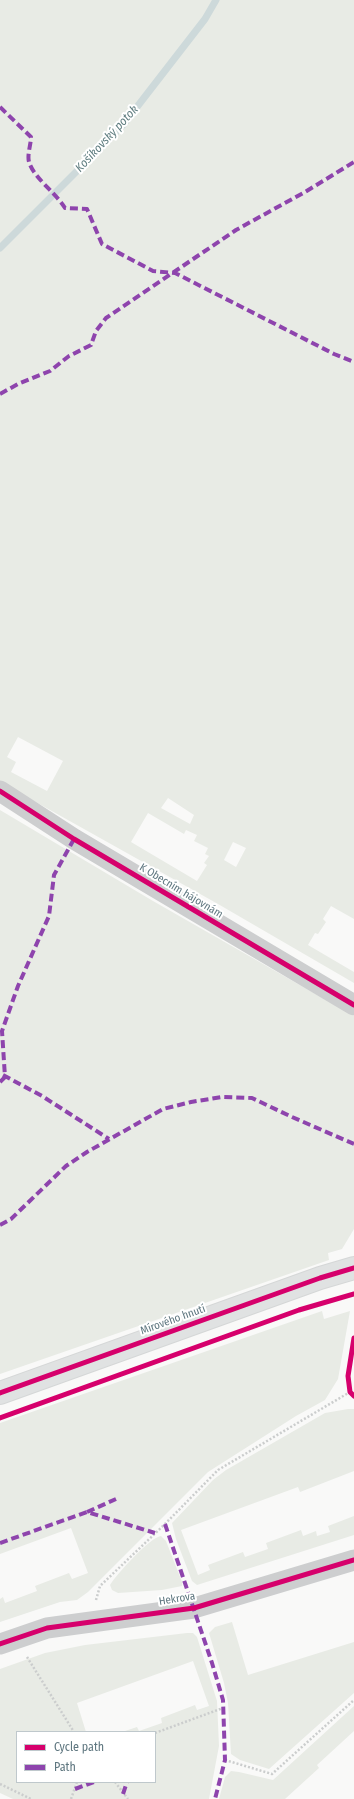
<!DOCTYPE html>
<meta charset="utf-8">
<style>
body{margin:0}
#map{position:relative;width:354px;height:1799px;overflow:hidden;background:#f9f9f8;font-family:"Fira Sans Condensed",sans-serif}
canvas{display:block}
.legend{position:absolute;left:16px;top:1731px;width:140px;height:52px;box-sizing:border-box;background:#fff;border:1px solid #bfc8cc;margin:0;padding:5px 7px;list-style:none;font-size:12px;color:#5e767f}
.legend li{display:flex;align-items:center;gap:8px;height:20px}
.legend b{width:20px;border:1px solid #bfc8cc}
</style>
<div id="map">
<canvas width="354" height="1799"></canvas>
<ul class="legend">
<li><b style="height:5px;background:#d6006c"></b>Cycle path</li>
<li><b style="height:5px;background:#8e44ad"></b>Path</li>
</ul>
</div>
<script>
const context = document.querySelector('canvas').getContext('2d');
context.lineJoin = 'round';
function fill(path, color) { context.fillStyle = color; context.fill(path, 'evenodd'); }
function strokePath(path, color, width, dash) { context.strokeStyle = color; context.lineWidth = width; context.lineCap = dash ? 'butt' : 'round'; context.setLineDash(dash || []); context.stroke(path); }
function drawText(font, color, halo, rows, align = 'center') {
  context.font = font + ' "Fira Sans Condensed",sans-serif'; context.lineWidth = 4; context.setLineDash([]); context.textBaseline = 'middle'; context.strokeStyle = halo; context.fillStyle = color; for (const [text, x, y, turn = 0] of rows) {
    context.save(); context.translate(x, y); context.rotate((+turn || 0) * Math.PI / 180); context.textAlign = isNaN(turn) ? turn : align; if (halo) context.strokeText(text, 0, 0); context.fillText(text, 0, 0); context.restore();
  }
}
fill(new Path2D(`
 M0 0H354V919L331 906 323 919 326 922 318 934 315 933 308 945 354 972V983L218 904 0 782ZM18 737 63 761 47 791 11 772 16 762 7 757ZM168 798 194 815 190 824 161 808ZM148 813 184 834 186 830 197 835 194 841 208 848 205 854 209 856 204 863 207 865 197 881 131 842ZM233 842 246 848 236 867 224 860Z
 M0 810 153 901 354 1016V1229L342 1249 328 1253 329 1260 0 1374Z
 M322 1311 324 1319 350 1311 338 1379 325 1400 296 1416 208 1472 88 1592 77 1600 60 1602 0 1622V1599L3 1597 5 1603 37 1591 35 1586 69 1573 72 1579 88 1573 71 1528 0 1554V1423Z
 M348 1409H354V1471L300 1492 298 1487 181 1530 198 1575 210 1570 208 1565 243 1552 245 1557 268 1549 266 1543 301 1530 303 1536 316 1531 317 1536 330 1532 328 1526 354 1516V1535L197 1585 192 1581 176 1539 172 1523 213 1480 226 1470 325 1413Z
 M161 1536 166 1541 182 1582V1586L162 1590 118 1593 112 1590 110 1585C117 1574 149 1538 161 1536Z
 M232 1622 248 1675 354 1642V1693L269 1769 240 1760 231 1754 228 1703 224 1683 209 1633 215 1627Z
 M187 1633H193L197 1637 217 1701 219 1746 209 1799H13L0 1793V1669L45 1653 85 1645ZM193 1661 209 1706 197 1710 195 1705 161 1718 162 1723 139 1731 137 1727 122 1732H155V1782H17V1732H86L77 1703Z
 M354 1706V1731L317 1765 319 1768 285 1799H219L225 1777 231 1771 239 1772 273 1780Z`), '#e8ebe5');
strokePath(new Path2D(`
 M0 248 123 125 205 19 216 0`), '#cdd9da', 7);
const secondary = new Path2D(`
 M0 1393 320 1278 354 1268`);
strokePath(secondary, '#d5d7d7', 24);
strokePath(new Path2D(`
 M96 1600 100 1586 165 1524 218 1470 350 1392
 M27 1657 74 1732
 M155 1733 223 1708
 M225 1760 272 1774 354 1700
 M115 1782 128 1799
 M0 1784 31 1799
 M71 1799 77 1782`), '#cbcdcd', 2.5, [2, 2]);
strokePath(new Path2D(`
 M0 791 74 839 354 1005
 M0 1644 47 1628 194 1608 354 1560`), '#cdcecf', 21);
strokePath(secondary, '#e0e2e2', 22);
strokePath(new Path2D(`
 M0 107 31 137C31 144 27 155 29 162 34 178 55 192 65 208L87 209 102 244 153 271 175 273 334 354 354 362
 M0 394 18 384 50 371 69 356 91 345 96 331 106 318 236 230 305 192 354 162
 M3 1075 42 1096 109 1139
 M0 1082 5 1077 2 1031 18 986 49 916 54 875 74 839
 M0 1225 11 1219 66 1166 87 1152 163 1109 191 1102 222 1097 252 1098 292 1117 354 1144
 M87 1512 116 1499
 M165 1524 212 1663 223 1700 225 1760 215 1799
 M0 1543 87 1512 155 1533
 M75 1789 94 1782
 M123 1794 127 1782`), '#8e44ad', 4, [8, 4]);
strokePath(new Path2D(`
 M0 791 74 839 354 1005
 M354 1338 348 1376 350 1392 354 1396
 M0 1393 320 1278 354 1268
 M0 1418 299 1310 354 1294
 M0 1644 47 1628 194 1608 354 1560`), '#d6006c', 5);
drawText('11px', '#5e767f', '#fff', [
 ["K Obecním hájovnám",181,891,31],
 ["Mírového hnutí",173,1320,-20],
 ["Hekrova",177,1599,-9]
]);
drawText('italic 12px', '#5d7b7e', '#fff', [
 ["Košíkovský potok",107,139,-47]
]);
</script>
